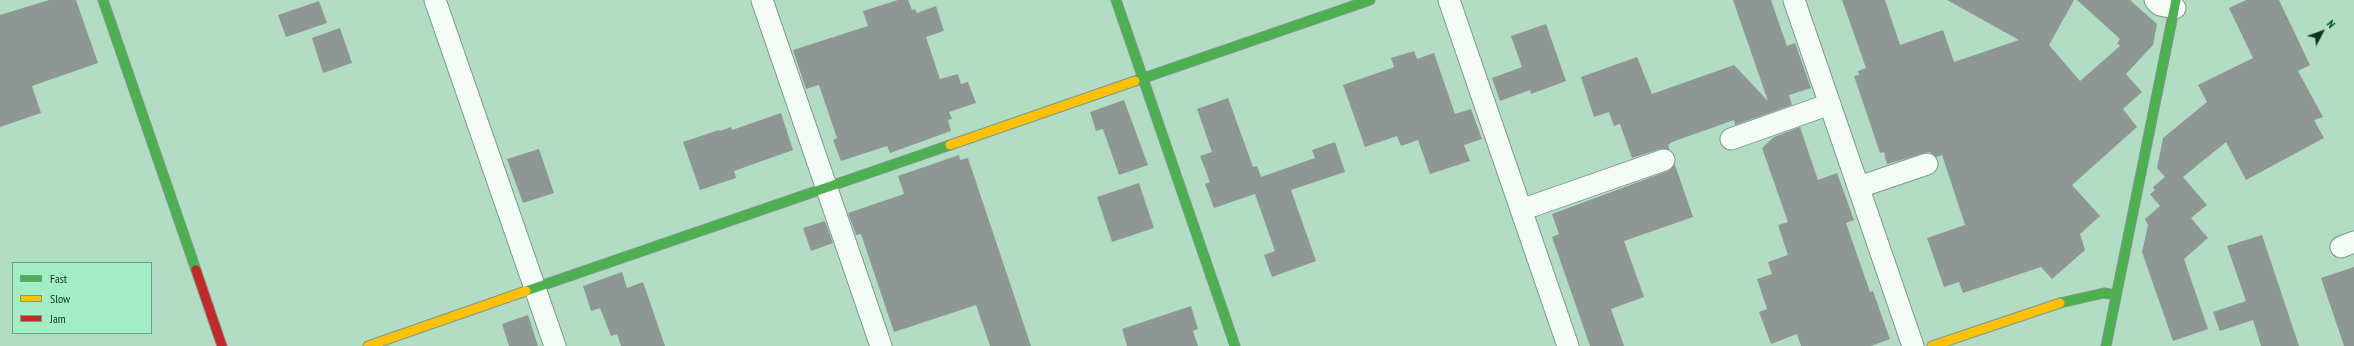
<!DOCTYPE html>
<style>
body{margin:0}
#map{position:relative;width:2354px;height:346px;overflow:hidden;background:#b3dcc5;font-family:"PT Sans Narrow",sans-serif}
canvas{display:block}
.legend{position:absolute;left:12px;top:262px;width:140px;height:72px;box-sizing:border-box;background:#a2edc3;border:1px solid #69a383;margin:0;padding:5px 7px;list-style:none;font-size:12px;color:#143323}
.legend li{display:flex;align-items:center;gap:8px;height:20px}
.legend b{width:20px;border:1px solid #69a383}
.north{position:absolute;left:2302px;top:12px;width:40px;height:40px;-webkit-text-stroke:3px #a2edc3;paint-order:stroke;rotate:49deg;font-size:11px;font-weight:700;line-height:16px;text-align:center;color:#143323}
.north::after{content:'';display:block;margin:auto;width:14px;height:18px;background:#143323;clip-path:polygon(50% 0,100% 100%,50% 72%,0 100%)}
</style>
<div id="map">
<canvas width="2354" height="346"></canvas>
<ul class="legend">
<li><b style="height:5px;background:#4caf50"></b>Fast</li>
<li><b style="height:5px;background:#ffc107"></b>Slow</li>
<li><b style="height:5px;background:#c62828"></b>Jam</li>
</ul>
<div class="north">N</div>
</div>
<script>
const context = document.querySelector('canvas').getContext('2d');
context.lineJoin = 'round';
function fill(path, color) { context.fillStyle = color; context.fill(path, 'evenodd'); }
function strokePath(path, color, width, dash) { context.strokeStyle = color; context.lineWidth = width; context.lineCap = dash ? 'butt' : 'round'; context.setLineDash(dash || []); context.stroke(path); }
fill(new Path2D(`
 M49 0H76L98 63 32 86 41 113 0 127V15Z
 M898 0H908L912 10 915 9 917 13 936 6 944 31 926 37 940 79 958 74 961 84 968 82 976 103 949 112 952 119 948 120 951 131 890 153 887 146 841 161 833 140 837 138 819 85 806 89 793 50 868 26 863 11Z
 M1733 0H1771L1787 46 1795 43 1811 88 1789 95 1792 105 1735 125 1734 120 1672 142 1668 145 1670 150 1660 149 1632 158 1620 124 1614 126 1609 112 1594 117 1581 77 1637 57 1652 94 1734 65 1768 101Z
 M1842 0H1885L1900 45 1943 30 1954 62 2019 40 1947 0H2074L2049 45 2080 81 2120 46 2117 43 2120 39 2077 0H2130L2157 24 2153 45 2126 74 2142 92 2123 109 2137 127 2072 185 2100 216 2080 234 2085 250 2052 279 2041 267 1963 293 1959 282 1944 287 1927 238 1965 225 1942 155 1936 157 1930 152 1924 153 1887 164 1884 152 1880 153 1854 76 1859 75 1858 71 1866 68Z
 M2246 0H2279L2310 65 2298 71 2323 117 2314 120 2324 138 2246 180 2226 142 2183 177 2207 205 2191 218 2208 238 2184 259 2208 329 2173 341 2142 252 2148 225 2145 219 2160 206 2150 194 2155 190 2153 187 2165 177 2157 168 2163 138 2207 102 2198 85 2253 58 2229 8Z
 M319 1 327 23 286 37 278 15Z
 M1546 24 1566 81 1531 94 1530 90 1500 101 1492 78 1522 67 1511 36Z
 M340 28 352 63 323 73 312 38Z
 M1414 51 1417 59 1434 53 1455 114 1471 109 1482 139 1464 145 1470 161 1430 174 1418 140 1401 146 1397 136 1365 147 1343 85 1392 68 1394 67 1391 58Z
 M1228 98 1253 167 1257 166 1261 177 1315 158 1312 150 1335 142 1345 172 1291 190 1316 261 1272 277 1264 255 1275 251 1255 194 1214 208 1205 184 1210 182 1200 156 1212 152 1197 109Z
 M1124 100 1148 165 1119 175 1103 129 1096 131 1090 112Z
 M781 113 793 150 734 171 736 178 700 190 683 142 719 130 720 131 731 127 732 130Z
 M1800 127 1818 180 1837 173 1854 220 1846 223 1870 292 1873 291 1890 339 1871 346H1801L1797 334 1771 344 1759 312 1767 309 1757 279 1772 274 1768 262 1788 255 1778 225 1788 222 1762 148 1774 137Z
 M539 149 554 193 523 203 507 159Z
 M959 155 960 160 968 158 1031 346H990L976 305 894 332 861 234 856 235 848 213 904 194 898 176Z
 M1675 165 1693 217 1624 241 1644 297 1611 309 1624 346H1590L1552 237 1559 234 1552 214 1668 171Z
 M1139 183 1154 228 1112 242 1097 197Z
 M825 221 833 243 811 251 803 228Z
 M2262 235 2299 346H2261L2253 320 2220 331 2213 312 2246 301 2227 246Z
 M2354 267V346H2344L2321 278Z
 M622 272 627 288 643 282 665 346H621L617 334 611 336 600 308 591 311 583 286Z
 M1191 306 1198 329 1193 331 1198 346H1127L1122 329Z
 M528 315 538 346H509L502 324Z`), '#8f9794');
const street = new Path2D(`
 M435 0 555 346
 M762 0 881 346
 M1449 0 1568 346
 M1794 0 1913 346
 M2155 0 2160 5 2175 8
 M1731 139 1830 104
 M1859 187 1927 164
 M1521 210 1664 160
 M2341 247 2354 242`);
const fast = new Path2D(`
 M103 0 196 270
 M1116 0 1235 346
 M1135 81 1370 0
 M526 291 950 145
 M2060 303 2104 293 2116 295
 M2106 346 2176 0`);
const slow = new Path2D(`
 M950 145 1135 81
 M368 346 526 291
 M1932 346 2060 303`);
const jam = new Path2D(`
 M196 270 222 346`);
strokePath(street, '#799a88', 23);
strokePath(fast, '#799a88', 11);
strokePath(slow, '#799a88', 11);
strokePath(jam, '#799a88', 11);
strokePath(street, '#f4faf6', 21);
strokePath(fast, '#4caf50', 9);
strokePath(slow, '#ffc107', 9);
strokePath(jam, '#c62828', 9);
</script>
